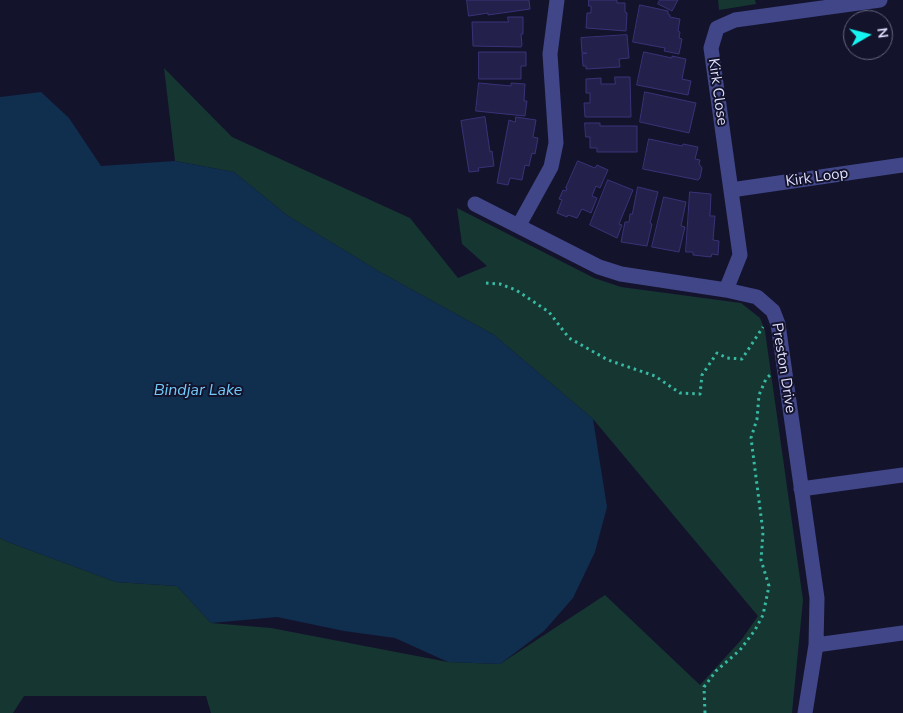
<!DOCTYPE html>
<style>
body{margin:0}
#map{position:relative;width:903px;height:713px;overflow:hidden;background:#14132c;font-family:"Nunito Sans",sans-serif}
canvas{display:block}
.north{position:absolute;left:843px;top:10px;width:50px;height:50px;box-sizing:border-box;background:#14132c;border:1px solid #656580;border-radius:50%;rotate:82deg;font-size:14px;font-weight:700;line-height:20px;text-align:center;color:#dfdffe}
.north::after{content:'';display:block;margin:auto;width:18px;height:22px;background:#15f4f1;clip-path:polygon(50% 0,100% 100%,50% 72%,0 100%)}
</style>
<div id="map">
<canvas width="903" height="713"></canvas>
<div class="north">N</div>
</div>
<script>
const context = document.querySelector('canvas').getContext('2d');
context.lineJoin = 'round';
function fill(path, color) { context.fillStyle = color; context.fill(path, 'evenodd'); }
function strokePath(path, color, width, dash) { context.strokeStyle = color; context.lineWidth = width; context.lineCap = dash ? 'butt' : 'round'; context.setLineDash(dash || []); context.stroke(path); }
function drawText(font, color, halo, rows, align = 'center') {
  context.font = font + ' "Nunito Sans",sans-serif'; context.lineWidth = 4; context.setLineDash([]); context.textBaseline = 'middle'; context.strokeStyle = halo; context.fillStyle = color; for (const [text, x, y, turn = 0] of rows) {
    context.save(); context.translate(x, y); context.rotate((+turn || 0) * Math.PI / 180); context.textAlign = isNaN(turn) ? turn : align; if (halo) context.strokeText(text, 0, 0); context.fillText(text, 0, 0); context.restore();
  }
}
fill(new Path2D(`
 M718 0H755L756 4 719 10Z
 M164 68 232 137 410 218 458 278 487 266 462 244 457 208 594 278 621 287 741 303 760 318 765 331 803 600 792 713H211L206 696H24L13 713H0V538L8 542 116 582 177 586 211 623 271 628 448 662 500 664 605 595 700 685 742 639 758 616 593 419 494 335 380 272 288 216 234 172 175 161Z`), '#163631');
fill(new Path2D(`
 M41 92 69 118 101 166 175 161 234 172 288 216 380 272 494 335 593 419 607 507 595 552 573 598 544 631 500 664 448 662 395 638 344 631 277 617 211 623 177 586 116 582 8 542 0 538V97Z`), '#102e4e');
const building = new Path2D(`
 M467 0H529L530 9 488 15V13L469 16Z
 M589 0H617V3H625V12L627 13 626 31 586 28 587 13H591V6H589Z
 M660 0H678L672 11 658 4Z
 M640 5 668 11V14L670 15V17L680 19 678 31 680 32 679 38 682 39 679 54 664 51 665 48 633 42Z
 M508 17H523V34H521L522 45 521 47 473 46 472 22H508Z
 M627 35 629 58 619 59 620 67 586 69V66H583L582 54 587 53H582L581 38Z
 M479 52H526V66H521V79H479Z
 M644 52 672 58V56L686 59 682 79 691 81 688 95 637 85Z
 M615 77H630L631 117H585L584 103H590V93H586V79L601 78V84H615Z
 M479 83 511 86V83L525 84 524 101H527L525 116 476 111Z
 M645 92 696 103 689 133 640 122Z
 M485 117 490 152 492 151 494 166 478 168 479 171 469 172 461 121Z
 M516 117 536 120 533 137 538 138 535 154 532 153 529 166 525 165 522 180 510 178 508 185 497 183 509 120 515 122Z
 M585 123H600V126H637V152H597V148H590V137H586Z
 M649 139 682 146 683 144 698 147 695 159 700 160 699 164 702 168 700 178 698 180 643 169Z
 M578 161 595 168 597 165 608 170 600 188 596 186 592 196 597 198 591 213 582 209 577 218 568 215 567 217 557 213 562 200 559 199 563 190 566 191 567 188H566Z
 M608 180 633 190 619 224 622 225 617 238 590 225Z
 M638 187 658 192 650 223 652 224 647 246 621 242 625 222H629L630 214H632Z
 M690 192 711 194 710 216H715L713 240 719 241 718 255 712 254 711 257 693 255V252H686Z
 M664 197 686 202 681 226 685 227 679 252 652 247Z`);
fill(building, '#24204c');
strokePath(building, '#393377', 1);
strokePath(new Path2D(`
 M486 283 500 284 516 290 549 312 569 338 608 360 655 376 680 393 700 394 702 375 717 353 727 358 742 359 763 327
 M705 713 704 687 716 671 740 650 755 630 763 615 769 586 761 560 763 532 751 438 757 419 759 395 766 379 770 375`), '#37baa3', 3, [2.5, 4]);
strokePath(new Path2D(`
 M731 190 903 165
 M475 204 599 267 621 274 726 290 757 297 773 311 778 324 817 598 816 645 805 713
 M519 225 551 167 556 143 550 54 557 0
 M726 290 740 255 711 48 717 28 735 20 880 0
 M801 489 903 475
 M816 645 903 633`), '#404688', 15);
drawText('15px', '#dfdffe', '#14132c', [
 ["Kirk Close",717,92,82],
 ["Kirk Loop",817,178,-8],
 ["Preston Drive",783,368,81]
]);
drawText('italic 16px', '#72caf9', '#14132c', [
 ["Bindjar Lake",198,391]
]);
</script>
